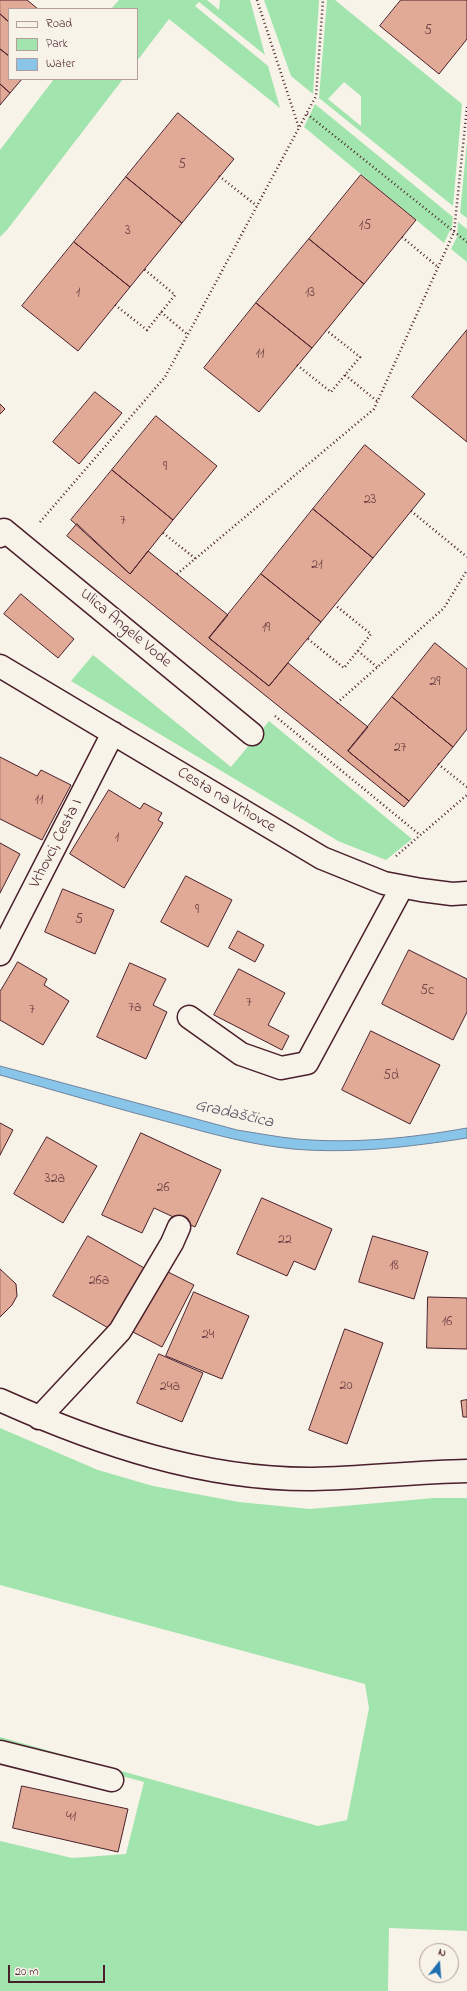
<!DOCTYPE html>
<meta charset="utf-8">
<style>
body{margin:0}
#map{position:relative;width:467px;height:1991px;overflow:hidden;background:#f7f3e8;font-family:"Indie Flower",sans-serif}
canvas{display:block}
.legend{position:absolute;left:8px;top:8px;width:130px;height:72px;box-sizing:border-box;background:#f7f3e8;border:1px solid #b29e9c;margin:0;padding:5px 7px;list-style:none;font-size:12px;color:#4a1f2b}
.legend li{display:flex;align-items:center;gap:8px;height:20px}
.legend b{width:20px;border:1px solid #b29e9c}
.north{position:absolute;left:419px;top:1943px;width:40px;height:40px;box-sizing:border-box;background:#f7f3e8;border:1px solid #b29e9c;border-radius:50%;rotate:17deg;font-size:11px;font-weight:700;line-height:16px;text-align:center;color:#4a1f2b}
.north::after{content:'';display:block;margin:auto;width:14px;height:18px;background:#1f6fb2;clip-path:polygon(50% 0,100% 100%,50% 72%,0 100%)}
.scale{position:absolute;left:8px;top:1965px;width:97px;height:18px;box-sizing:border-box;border:2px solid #4a1f2b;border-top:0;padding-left:5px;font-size:12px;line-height:14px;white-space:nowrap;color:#4a1f2b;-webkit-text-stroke:3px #f7f3e8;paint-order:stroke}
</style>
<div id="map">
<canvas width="467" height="1991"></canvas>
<ul class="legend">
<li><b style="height:5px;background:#f7f3e8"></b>Road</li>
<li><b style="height:11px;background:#a2e4ae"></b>Park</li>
<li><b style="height:11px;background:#88c5e8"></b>Water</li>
</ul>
<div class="north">N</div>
<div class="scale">20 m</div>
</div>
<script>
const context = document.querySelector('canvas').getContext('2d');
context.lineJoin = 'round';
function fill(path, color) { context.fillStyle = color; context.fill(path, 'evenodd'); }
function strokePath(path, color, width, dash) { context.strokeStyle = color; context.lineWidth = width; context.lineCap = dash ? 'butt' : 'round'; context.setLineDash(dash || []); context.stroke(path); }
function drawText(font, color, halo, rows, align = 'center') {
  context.font = font + ' "Indie Flower",sans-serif'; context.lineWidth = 3; context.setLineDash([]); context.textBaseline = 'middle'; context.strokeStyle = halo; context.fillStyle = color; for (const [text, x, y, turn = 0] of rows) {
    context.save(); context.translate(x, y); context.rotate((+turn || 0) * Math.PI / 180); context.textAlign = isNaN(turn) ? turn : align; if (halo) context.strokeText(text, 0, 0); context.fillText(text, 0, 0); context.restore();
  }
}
fill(new Path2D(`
 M119 0H207L219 10 220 0H250L265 55 199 2 195 6 268 66 280 108 169 19 137 61V9H111Z
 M264 0H319L313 94 291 76Z
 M327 0H335L462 104 453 206 319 98ZM344 82 361 96V126L328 99Z
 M54 79H123L7 230 0 237V150Z
 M315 104 453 217 452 226 444 243 304 127Z
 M467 142V218L460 213Z
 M458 222 467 229V262L451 249 457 237Z
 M93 655 231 767 269 721 412 839 386 860 338 841 315 827 71 681Z
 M0 1428 98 1470 153 1486 239 1502 310 1509 434 1498H467V1931L389 1928 388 1991H0V1841L72 1858 126 1854 144 1782 0 1743V1737L318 1826 347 1820 369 1708 365 1684 0 1585Z`), '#a2e4ae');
const water = new Path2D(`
 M0 1066 237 1130C257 1133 277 1137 297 1139 354 1144 411 1138 467 1128V1138C409 1147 352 1154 293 1149 252 1145 212 1134 172 1123 114 1108 57 1091 0 1075Z`);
fill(water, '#88c5e8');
strokePath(water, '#6f839c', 1);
const building = new Path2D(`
 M0 0H27L38 9H9V22L0 14Z
 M401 0H467V39L439 74 380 26Z
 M0 14 9 22V56L0 49Z
 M0 49 9 56V79H22L10 93 0 84Z
 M0 84 10 93 0 105Z
 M178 113 234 159 182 223 126 177Z
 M361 175 416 220 364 284 309 239Z
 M126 177 182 223 130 287 74 242Z
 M309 239 364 284 312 348 256 303Z
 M74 242 130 287 78 351 22 306Z
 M256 303 312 348 259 412 204 368Z
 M467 330V442L412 397Z
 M95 392 122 413 79 464 53 442Z
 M0 404 5 409 0 414Z
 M156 416 217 466 173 520 112 470Z
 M365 445 425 494 373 558 313 509Z
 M112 470 173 520 130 574 71 520Z
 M313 509 373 558 321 622 261 574Z
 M77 524 130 574 148 551 228 615 209 638 269 686 288 663 368 727 348 751 409 801 404 807 67 536Z
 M261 574 321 622 269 686 209 638Z
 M21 594 74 639 58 658 4 614Z
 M435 643 467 669V729L453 747 392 697Z
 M392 697 453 747 409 801 348 751Z
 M0 757 37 776 41 770 71 785 42 840 0 819Z
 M109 790 140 809 144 803 162 813 158 820 163 823 124 888 70 854Z
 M0 843 20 854 0 893Z
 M186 876 232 900 208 947 161 922Z
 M63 889 114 910 95 954 45 932Z
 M238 931 264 945 255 962 229 948Z
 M409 950 467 979V1012L453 1040 382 1004Z
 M18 962 47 979 44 985 69 1001 43 1045 0 1020V992Z
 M130 963 166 979 153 1005 167 1012 146 1059 97 1037Z
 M239 969 285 993 268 1025 289 1036 282 1050 214 1015Z
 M371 1031 440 1065 410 1124 342 1090Z
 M0 1123 13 1130 0 1155Z
 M141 1133 221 1170 195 1227 154 1208 142 1233 102 1215Z
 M47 1137 97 1166 63 1223 14 1194Z
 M262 1198 332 1229 315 1270 294 1261 287 1276 237 1254Z
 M88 1236 146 1269 110 1329 53 1296Z
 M373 1236 428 1252 414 1299 359 1282Z
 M0 1269 16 1284 17 1296 12 1305 0 1317Z
 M162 1269 194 1285 162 1347 131 1331Z
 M194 1292 249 1316 222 1379 166 1356Z
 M428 1297 467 1298V1349L427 1348Z
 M345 1329 383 1343 347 1444 309 1430Z
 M159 1354 203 1373 182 1422 137 1403Z
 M467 1400V1417H463L461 1401Z
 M22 1786 128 1809 118 1852 13 1828Z`);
fill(building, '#e0aa96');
strokePath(building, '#4a1f2b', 1);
const minor = new Path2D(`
 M0 536 4 530 252 734
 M0 666 322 858 384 883 421 890 452 894 467 893
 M0 954 113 733
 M189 1017 241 1054 281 1068 307 1063 402 887
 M0 1400C98 1444 204 1480 313 1479 364 1478 415 1472 467 1471
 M39 1418 120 1331 172 1243 179 1227
 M0 1752 112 1780`);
strokePath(minor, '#4a1f2b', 25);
strokePath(new Path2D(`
 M257 0 299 128
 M307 114 467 242
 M219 176 257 206
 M402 237 438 267
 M115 305 147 330 175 295 144 269
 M161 312 188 335
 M297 365 331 392 360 357 326 330
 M345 375 377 401
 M411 511 467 557
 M40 522 165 377 316 96 323 0
 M163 533 196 559
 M177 574 374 409 454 232 467 107
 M308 639 344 668 371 634 335 605
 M358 651 377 667
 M337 703 444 608 467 570
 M275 716 420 835
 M438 764 467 787
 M396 856 467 795`), '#4a1f2b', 2.5, [1, 3]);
strokePath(minor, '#f7f3e8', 22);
drawText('14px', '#704246', null, [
 ["5",428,32],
 ["5",182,166],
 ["15",365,227],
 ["3",128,232],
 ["1",78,294],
 ["13",310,294],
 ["11",260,355],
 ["9",165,468],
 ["23",370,501],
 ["7",123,522],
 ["21",317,566],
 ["19",266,629],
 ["29",435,683],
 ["27",400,749],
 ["11",39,801],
 ["1",117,839],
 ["9",197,911],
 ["5",79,921],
 ["5c",427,992],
 ["7",249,1004],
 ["7a",135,1009],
 ["7",32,1011],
 ["5d",391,1077],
 ["32a",55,1180],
 ["26",163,1189],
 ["22",285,1241],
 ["18",394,1267],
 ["26a",99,1282],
 ["16",447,1323],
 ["24",208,1336],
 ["20",346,1387],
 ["24a",170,1388],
 ["41",71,1818]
]);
drawText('16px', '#4a1f2b', '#f7f3e8', [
 ["Ulica Angele Vode",125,629,40],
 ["Cesta na Vrhovce",226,801,31],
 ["Vrhovci, Cesta I",57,844,-63]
]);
drawText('italic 17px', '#5d5164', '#f7f3e8', [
 ["Gradaščica",234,1115,13]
]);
</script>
